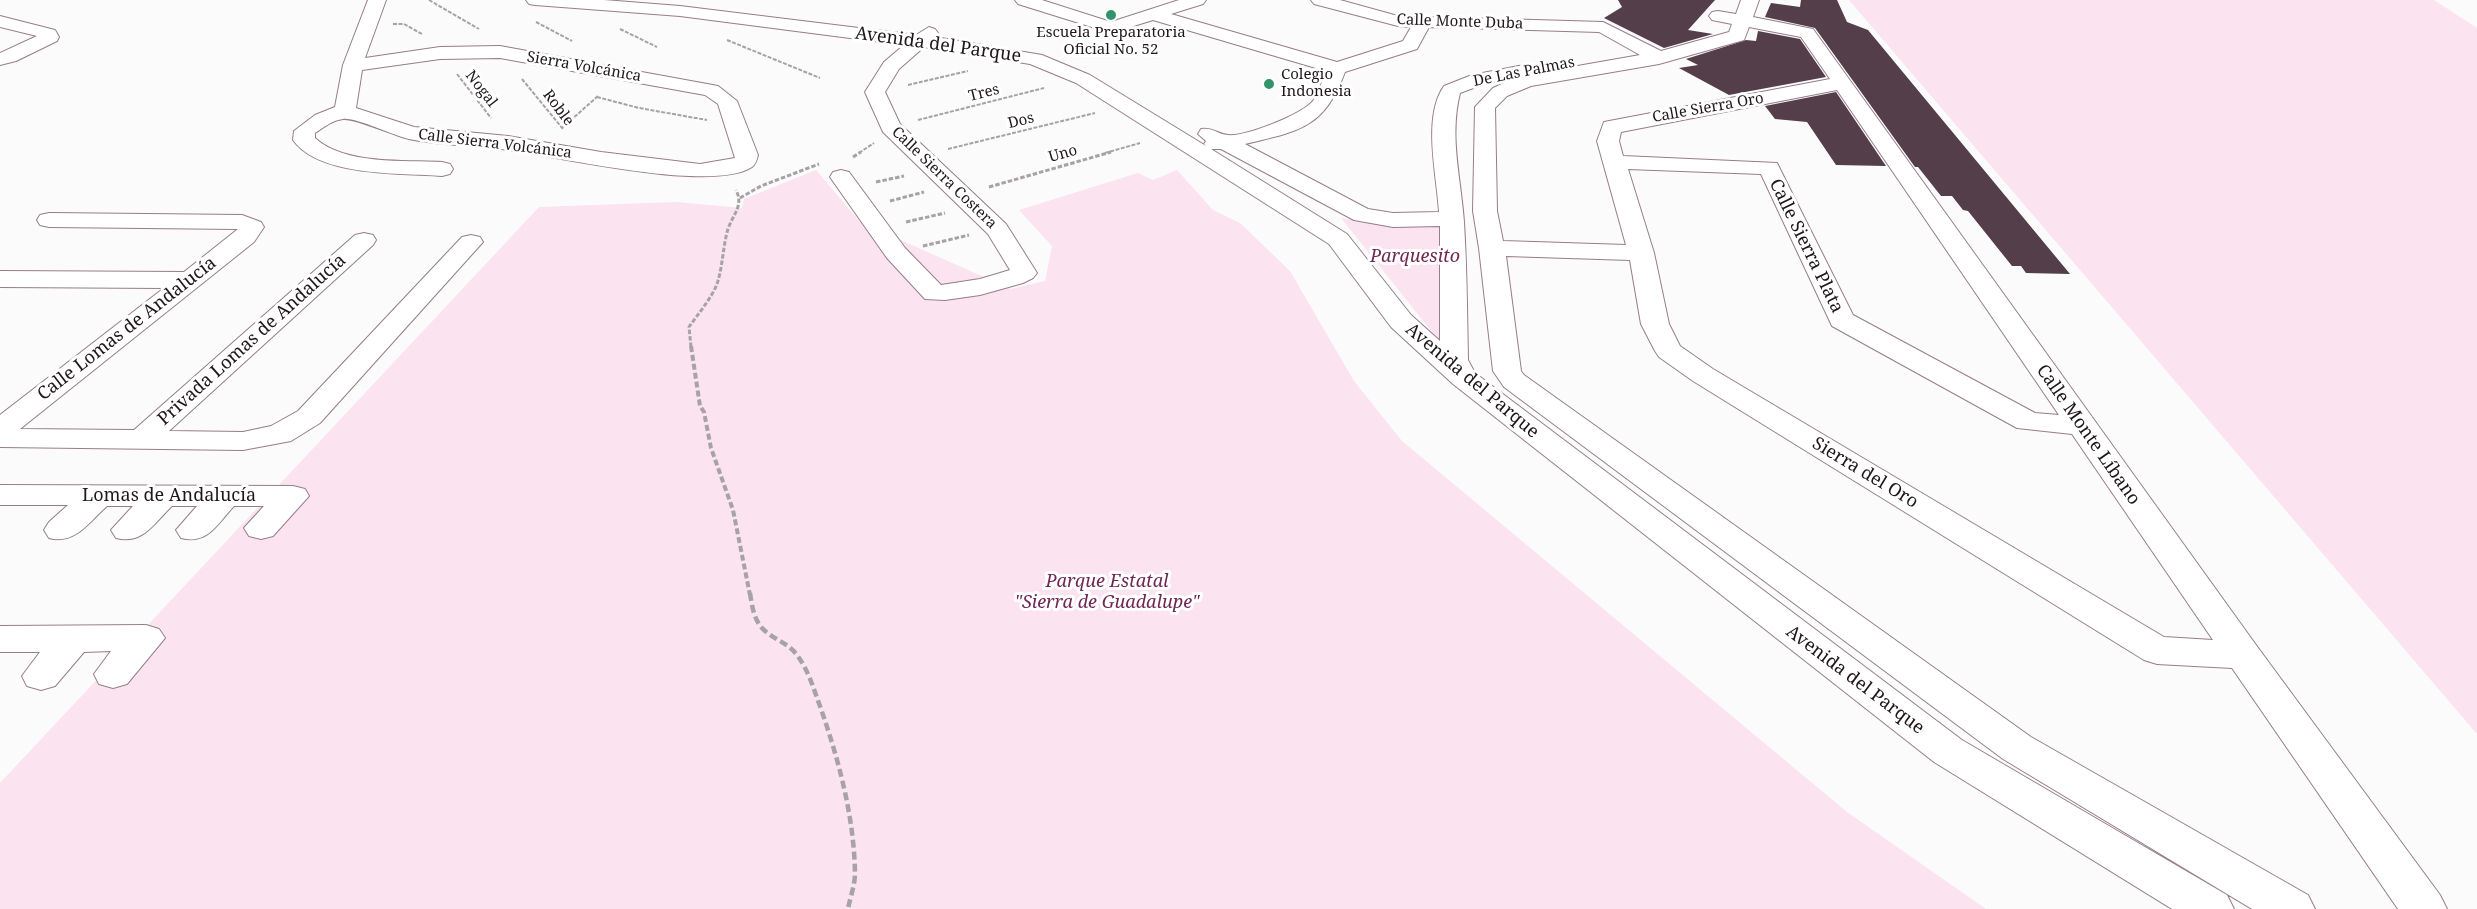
<!DOCTYPE html>
<meta charset="utf-8">
<style>
body{margin:0}
canvas{display:block;background:#fbfbfb}
</style>
<canvas width="2477" height="909"></canvas>
<script>
const context = document.querySelector('canvas').getContext('2d');
context.lineJoin = 'round';
function fill(path, color) { context.fillStyle = color; context.fill(path, 'evenodd'); }
function strokePath(path, color, width, dash) { context.strokeStyle = color; context.lineWidth = width; context.lineCap = dash ? 'butt' : 'round'; context.setLineDash(dash || []); context.stroke(path); }
function drawText(font, color, halo, rows, align = 'center') {
  context.font = font + ' "Noto Serif",serif'; context.lineWidth = 6; context.setLineDash([]); context.textBaseline = 'middle'; context.strokeStyle = halo; context.fillStyle = color; for (const [text, x, y, turn = 0] of rows) {
    context.save(); context.translate(x, y); context.rotate((+turn || 0) * Math.PI / 180); context.textAlign = isNaN(turn) ? turn : align; if (halo) context.strokeText(text, 0, 0); context.fillText(text, 0, 0); context.restore();
  }
}
fill(new Path2D(`
 M1849 0H2434L2477 28V734Z
 M816 170 860 222 1011 289 1045 281 1052 246 1019 210 1138 173 1153 180 1177 170 1213 210 1240 223 1290 271 1354 381 1402 441 1847 812 1986 909H0V783L539 207 676 202 742 208 744 199Z
 M1341 218 1394 225 1449 222 1448 352Z`), '#fbe3ef');
fill(new Path2D(`
 M1618 0H1715L1688 30 1713 34 1664 48 1604 18 1622 7Z
 M1801 0H1837L1847 22 1868 30 2070 274 2026 273 2021 266H2012L1968 211 1963 210 1952 196H1941L1918 167H1915L1815 28 1765 17 1771 3 1800 7Z
 M1758 31 1800 39 1826 77 1729 95 1679 68 1698 65 1686 59 1746 40 1756 41Z
 M1836 92 1886 166 1836 165 1807 122 1775 119 1765 106Z`), '#543e4a');
const minor = new Path2D(`
 M368 0H386L365 58 440 47 500 46 718 86 737 101 758 155C757 159 756 164 752 167 713 193 558 157 509 150 476 145 441 146 409 139 394 136 355 117 343 119 333 120 324 127 315 133V138C344 165 405 160 442 162L450 164 453 169 450 174 442 176C401 173 319 177 293 140L294 131 315 115 335 107 343 65ZM500 58 705 95 718 104 735 158 700 164 601 152 508 136 414 127 356 108 362 70 440 59Z
 M526 0H604L680 6 916 35 929 27 935 29 938 33 935 37 1042 55 1090 75 1206 146 1204 144 1206 141 1198 134 1201 129C1213 127 1217 134 1228 135 1245 137 1301 115 1313 101 1319 92 1322 81 1326 71L1153 20 1111 33 1018 4 1015 0H1042L1111 22 1179 0H1206L1203 4 1171 14 1337 62 1403 41 1411 27 1398 26 1314 4 1311 0H1340L1398 16 1603 22 1661 51 1729 32 1732 24 1712 20 1709 16 1712 12 1718 11 1736 14 1741 0H1759L1753 17 1813 29 2256 645 2440 895 2447 909H2398L2232 668 2157 664 2144 660 1693 381 1659 357 1655 351 1641 324 1630 260 1506 256 1521 371 1524 375 2031 737 2308 895 2315 909H2252L2003 759 1504 387 1493 371 1479 248 1473 211 1475 107 1493 88 1515 78 1484 84 1460 93C1449 137 1461 178 1464 222 1467 268 1467 314 1468 360L1475 373 1962 740 2227 895 2234 909H2172L1934 762 1453 384 1391 327 1329 244 1076 83 1030 64 924 47 899 69 885 92 900 124 1006 224 1037 273 1033 278 1023 283 980 295 945 300 925 299 887 258 830 177 833 172 841 170 849 172 905 248 941 285 980 279 1010 270 988 234 883 132 865 92 884 62 904 45 680 16 535 5 529 4ZM1429 27 1599 32 1640 55 1532 74 1534 71 1531 67 1524 65 1472 75 1444 86C1422 117 1437 176 1439 212L1393 213 1368 209 1245 144C1300 131 1324 128 1345 72L1417 49ZM1749 27 1801 37 1830 79 1604 122 1597 141 1626 245 1503 241 1497 211 1495 108 1507 96 1531 86 1659 64 1744 40ZM1837 90 2059 415 2035 413 1853 315 1777 163 1623 156 1619 141 1621 132ZM1211 149H1221L1354 220 1393 227 1440 226V341L1411 315 1347 234ZM1628 169 1761 174 1832 326 2017 428 2072 434 2213 640 2164 637 1713 369 1680 346 1669 324 1654 253Z
 M0 16 55 30 59 37 57 41 16 61 0 65V53L37 36 0 27Z
 M49 213 242 215 261 222 264 227 254 242 20 429 134 430 355 235 364 233 373 235 376 240 373 245 169 431 243 432 271 426 298 411 462 237 471 235 480 237 483 242 320 423 291 441 243 450 0 447V415L164 288 0 287V271L184 272 238 229 49 227 40 225 37 220 40 215Z
 M0 485 293 486 305 489 309 496 273 536 261 539 249 536 244 528 264 506H234C217 524 208 545 181 538L176 530 197 506H172C154 523 143 545 116 538L111 530 133 506H107C89 522 75 545 49 538L44 530 49 522 68 505H0Z
 M146 625 159 629 165 638 127 684 113 688 99 684 94 674 111 651 84 652 55 686 41 690 27 686 22 676 40 652H0V626Z`);
strokePath(minor, '#967d8a', 2);
strokePath(new Path2D(`
 M429 0 479 29
 M536 22 572 41
 M393 24H404L422 34
 M620 29 657 47
 M727 40 820 78
 M457 74 491 118
 M522 79 563 129
 M908 85 968 71
 M597 97 639 108 707 120
 M918 120 1044 88
 M562 128 598 96
 M948 149 1095 113
 M859 153 874 143
 M1105 153 1140 143`), '#a7a3a5', 2, [4, 1.5]);
strokePath(new Path2D(`
 M853 157 861 152
 M876 182 904 176
 M989 187 1111 152
 M740 198 761 186 819 164
 M890 201 924 192
 M906 222 945 213
 M923 246 969 235
 M691 347 689 327C698 314 711 299 717 284 723 266 723 245 728 229 733 214 744 206 736 190`), '#a7a3a5', 3, [4.5, 2]);
strokePath(new Path2D(`
 M691 346 700 406 704 412 711 448 733 510 750 595`), '#a7a3a5', 4, [6, 3]);
strokePath(new Path2D(`
 M750 593C752 606 754 621 764 630 775 640 788 643 797 655 809 671 814 690 821 709 839 761 854 817 855 873 855 885 850 898 848 909`), '#a7a3a5', 4.5, [8, 4]);
fill(minor, '#fff');
for (const [x, y, r, color] of [
 [1111,15,6,"#32936d"],
 [1269,84,6,"#32936d"]
]) { const dot = new Path2D(); dot.arc(x, y, r, 0, 2 * Math.PI); context.fillStyle = color; context.fill(dot); strokePath(dot, '#fff', 2); }
drawText('15px', '#20171c', '#fff', [
 ["Calle Monte Duba",1460,22,2],
 ["Sierra Volcánica",584,67,10],
 ["De Las Palmas",1524,72,-11],
 ["Nogal",481,89,52],
 ["Tres",984,93,-14],
 ["Roble",558,108,53],
 ["Calle Sierra Oro",1708,108,-10],
 ["Dos",1021,121,-14],
 ["Calle Sierra Volcánica",495,144,7],
 ["Uno",1063,154,-16],
 ["Calle Sierra Costera",944,178,44]
]);
drawText('15px', '#20171c', '#fff', [
 ["Escuela Preparatoria",1111,33],
 ["Oficial No. 52",1111,50],
 ["Colegio",1281,75,"left"],
 ["Indonesia",1281,92,"left"]
]);
drawText('18px', '#20171c', '#fff', [
 ["Avenida del Parque",938,45,8],
 ["Calle Sierra Plata",1806,246,64],
 ["Calle Lomas de Andalucía",127,329,-38],
 ["Privada Lomas de Andalucía",252,340,-42],
 ["Avenida del Parque",1472,381,40],
 ["Calle Monte Líbano",2088,435,55],
 ["Sierra del Oro",1865,473,31],
 ["Lomas de Andalucía",169,496],
 ["Avenida del Parque",1855,680,37]
]);
drawText('italic 18px', '#702754', '#fff', [
 ["Parquesito",1415,257],
 ["Parque Estatal",1107,582],
 ["\"Sierra de Guadalupe\"",1107,603]
]);
</script>
